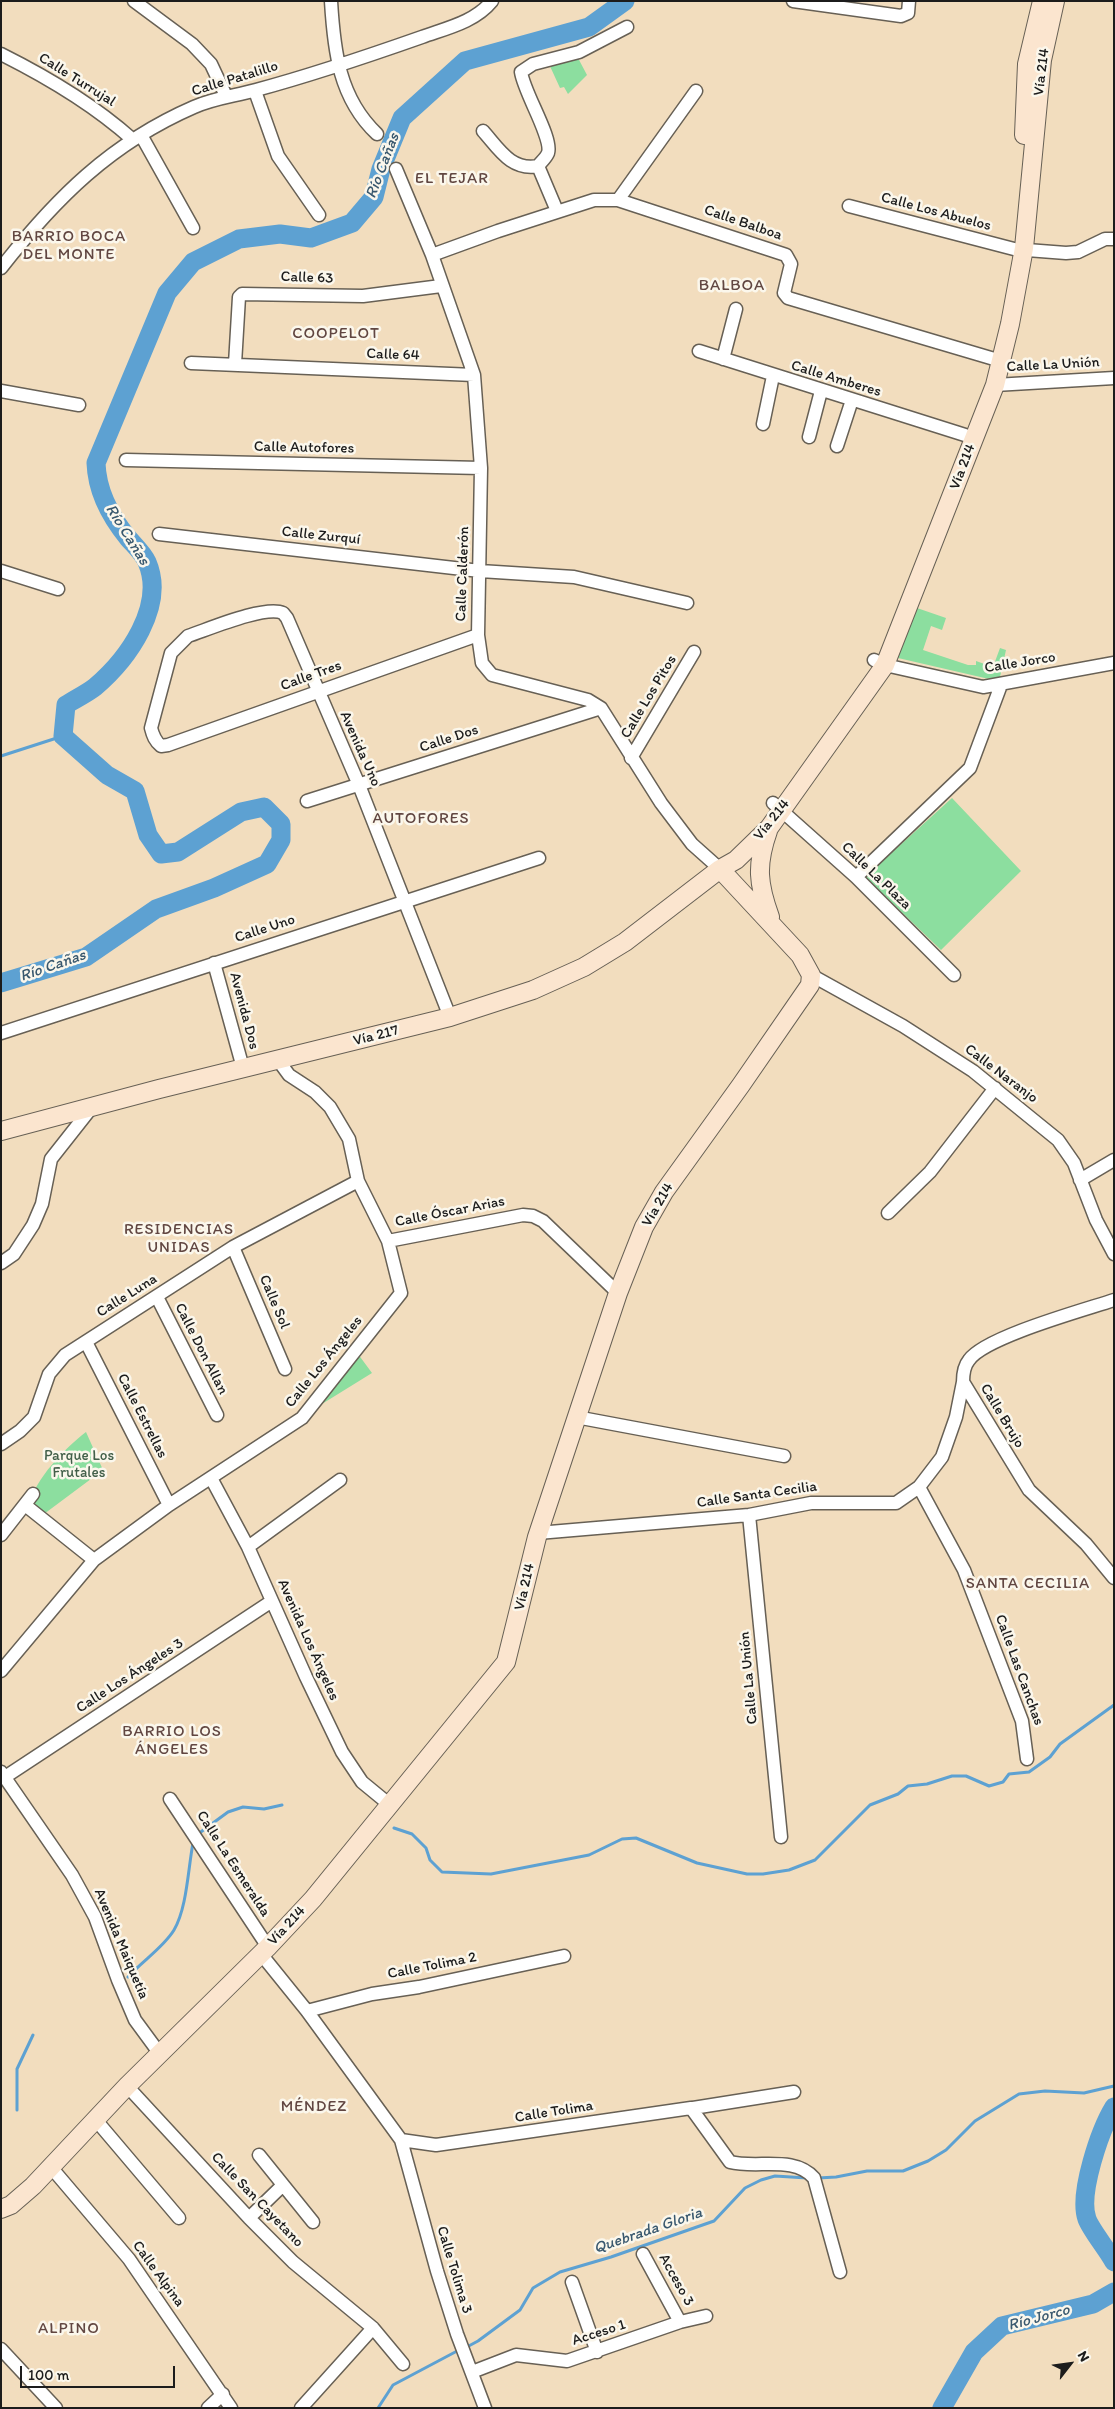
<!DOCTYPE html>
<meta charset="utf-8">
<style>
body{margin:0}
#map{position:relative;width:1115px;height:2409px;overflow:hidden;background:#f2ddbe;font-family:Itim,sans-serif}
canvas{display:block}
.frame{position:absolute;inset:0;border:2px solid #1c1c1c;pointer-events:none}
.north{position:absolute;left:1045px;top:2339px;width:50px;height:50px;-webkit-text-stroke:4px #fbf7ec;paint-order:stroke;rotate:60deg;font-size:14px;font-weight:700;line-height:20px;text-align:center;color:#1c1c1c}
.north::after{content:'';display:block;margin:auto;width:18px;height:22px;background:#1c1c1c;clip-path:polygon(50% 0,100% 100%,50% 72%,0 100%)}
.scale{position:absolute;left:20px;top:2366px;width:155px;height:22px;box-sizing:border-box;border:2px solid #1c1c1c;border-top:0;padding-left:6px;font-size:15px;line-height:18px;white-space:nowrap;color:#1c1c1c;-webkit-text-stroke:4px #fbf7ec;paint-order:stroke}
</style>
<div id="map">
<canvas width="1115" height="2409"></canvas>
<div class="frame"></div>
<div class="north">N</div>
<div class="scale">100 m</div>
</div>
<script>
const context = document.querySelector('canvas').getContext('2d');
context.lineJoin = 'round';
function fill(path, color) { context.fillStyle = color; context.fill(path, 'evenodd'); }
function strokePath(path, color, width, dash) { context.strokeStyle = color; context.lineWidth = width; context.lineCap = dash ? 'butt' : 'round'; context.setLineDash(dash || []); context.stroke(path); }
function drawText(font, color, halo, rows, align = 'center') {
  context.font = font + ' Itim,sans-serif'; context.lineWidth = 5; context.setLineDash([]); context.textBaseline = 'middle'; context.strokeStyle = halo; context.fillStyle = color; for (const [text, x, y, turn = 0] of rows) {
    context.save(); context.translate(x, y); context.rotate((+turn || 0) * Math.PI / 180); context.textAlign = isNaN(turn) ? turn : align; if (halo) context.strokeText(text, 0, 0); context.fillText(text, 0, 0); context.restore();
  }
}
fill(new Path2D(`
 M578 58 587 75 568 94 564 87 560 88 549 64Z
 M917 608 946 618 942 630 931 626 923 650 968 665H976V661L993 667 1000 648 1006 650 1000 677 989 679 898 658Z
 M952 798 1021 871 941 950 865 877Z
 M358 1354 372 1373 309 1412Z
 M86 1432 103 1470 44 1514 30 1504C34 1480 66 1447 86 1432Z`), '#8cde9f');
strokePath(new Path2D(`
 M1 756 63 736
 M394 1828 412 1834 426 1848 430 1860 442 1872 491 1874 589 1855 622 1839 636 1838 697 1863 747 1874H763L789 1870 815 1860 870 1805 898 1794 908 1786 927 1784 952 1776H966L989 1786 1003 1782 1009 1774 1029 1772 1050 1757 1060 1744 1114 1705
 M198 1834 228 1812 243 1807 264 1809 282 1805
 M128 1977C142 1961 163 1948 174 1930 187 1908 188 1869 193 1843
 M17 2110V2069L33 2035
 M818 2178 836 2177 867 2171H903L928 2161 946 2150 975 2121 1019 2094 1045 2091 1084 2093 1114 2086
 M465 2348 478 2341 520 2310 533 2288 560 2272 611 2257 714 2221 745 2188 761 2180 775 2176 807 2178
 M378 2408 393 2385 459 2350`), '#5da1d2', 3);
strokePath(new Path2D(`
 M1 983 86 957 156 909 214 888 267 864 281 840V824L264 807 241 812 178 852 161 854 148 835 135 791 107 775 63 736 66 705C75 699 86 694 95 687 128 659 166 606 147 562 143 553 134 545 128 538 110 516 97 491 96 463L167 293 193 262 239 239 280 234 311 238 352 223 374 197 381 169 402 118 465 61 589 27 625 1
 M1114 2107C1100 2130 1078 2194 1087 2219 1091 2230 1107 2249 1114 2262
 M942 2408 974 2352 1002 2326 1093 2304 1114 2292`), '#5da1d2', 19);
const minor = new Path2D(`
 M134 1 192 44 211 64 226 96
 M331 1C334 51 339 98 377 134
 M793 1 901 16 908 13 909 1
 M1 54C47 77 94 105 132 139
 M255 91 278 156 319 215
 M483 131C499 149 511 171 538 166
 M141 135 193 228
 M396 169 432 255 474 375 481 468 478 635 482 663 492 675 588 700 601 708 661 803 692 844 720 869
 M618 200 696 91
 M849 206 1014 249 1066 253 1078 252 1105 239H1114
 M557 211 538 166C541 162 546 158 548 153 553 138 524 93 521 72L533 64 579 52 627 27
 M432 255 498 231 594 200H618L786 255 791 264 784 293 788 298 1001 361
 M1 268C56 198 111 143 194 107 214 98 235 96 256 90 312 75 368 56 422 37 447 28 475 22 492 1
 M699 351 965 435
 M723 359 736 309
 M191 363 474 375
 M235 364 239 297 242 294 363 296 441 286
 M995 385 1114 378
 M1 391 79 405
 M763 424 773 376
 M809 437 821 391
 M837 446 852 400
 M126 460 481 468
 M159 534 480 571 574 577 687 603
 M1 571 58 589
 M874 660 885 665 983 687 1114 663
 M631 758 694 652
 M307 801 601 708
 M773 803 856 877 954 975
 M856 877 970 768 1001 685
 M214 963 243 1068
 M811 975 903 1026 973 1071 1058 1140 1074 1163 1096 1220 1114 1254
 M450 1017 359 785 287 618 283 613C265 605 209 629 188 636L171 653 151 728C153 736 155 741 161 746L168 745 478 635
 M1 1033 539 858
 M1080 1180 1114 1160
 M888 1213 930 1172 995 1088
 M388 1241 523 1215 533 1216 543 1221 618 1293
 M233 1247 285 1369
 M1 1263 14 1254 33 1225 42 1204 51 1159 92 1107
 M157 1297 217 1415
 M1114 1300C1084 1310 985 1337 969 1360 964 1366 963 1374 963 1382L1029 1490 1086 1544 1114 1578
 M86 1342 169 1505
 M576 1417 784 1456
 M1 1444 20 1431 34 1417 49 1374 65 1355 233 1247 358 1181
 M211 1478 248 1547 306 1677 342 1752 362 1782 390 1805
 M919 1487 964 1570 1022 1721 1027 1759
 M25 1505 94 1560
 M749 1515 781 1837
 M538 1533 749 1515 811 1503H896L919 1487 942 1457 956 1417 963 1382
 M1 1535 33 1494
 M248 1547 340 1480
 M1 1671 94 1560 169 1505 302 1418 401 1293 388 1241 358 1181 349 1139 330 1107 315 1092 289 1075 278 1060
 M1 1772 72 1875 95 1917 118 1980 135 2020 160 2054
 M5 1777 272 1601
 M170 1799 268 1947
 M261 1954 307 2011 401 2140 436 2145 691 2108 730 2162C757 2169 794 2155 814 2178L840 2272
 M307 2011 372 1994 419 1987 564 1956
 M127 2086 249 2218 293 2262 373 2328 403 2364
 M693 2108 794 2092
 M95 2119 179 2218
 M401 2140 437 2271 457 2334 485 2408
 M259 2155 313 2222
 M50 2166 129 2259 231 2408
 M249 2218 283 2185
 M643 2254 680 2322
 M572 2282 597 2352
 M1 2349 56 2408
 M472 2372 516 2355 567 2361 680 2322 706 2316
 M208 2408 223 2394
 M301 2408 373 2328`);
const secondary = new Path2D(`
 M1024 135 1027 64 1042 1
 M768 831C756 865 758 884 770 917
 M1 1131 159 1089 450 1017 533 990 584 967 625 942 720 869 736 860 769 828 885 665 995 385 1010 324 1024 248 1042 60 1055 1
 M1 2209 11 2205 33 2186 127 2086 268 1947 313 1899 506 1662 537 1537 618 1293 644 1227 664 1192 741 1085 810 985 811 975 800 955 720 869`);
strokePath(minor, '#676055', 15);
strokePath(secondary, '#676055', 20);
strokePath(minor, '#fff', 12);
strokePath(secondary, '#fbe5cf', 18);
drawText('15px', '#1c1c1c', '#fbf7ec', [
 ["Vía 214",1042,72,-83],
 ["Calle Patalillo",235,79,-17],
 ["Calle Turrujal",77,80,32],
 ["Calle Los Abuelos",936,212,15],
 ["Calle Balboa",743,223,19],
 ["Calle 63",307,278,2],
 ["Calle 64",393,355,2],
 ["Calle La Unión",1053,365,-3],
 ["Calle Amberes",836,379,17],
 ["Calle Autofores",304,448,1],
 ["Vía 214",963,467,-69],
 ["Calle Zurquí",321,536,6],
 ["Calle Calderón",463,574,-88],
 ["Calle Jorco",1020,663,-9],
 ["Calle Tres",311,676,-20],
 ["Calle Los Pitos",649,697,-59],
 ["Calle Dos",449,739,-18],
 ["Avenida Uno",360,749,66],
 ["Vía 214",772,820,-51],
 ["Calle La Plaza",876,876,44],
 ["Calle Uno",265,929,-18],
 ["Avenida Dos",244,1011,75],
 ["Vía 217",376,1036,-14],
 ["Calle Naranjo",1001,1074,37],
 ["Vía 214",658,1205,-60],
 ["Calle Óscar Arias",450,1212,-11],
 ["Calle Luna",127,1296,-32],
 ["Calle Sol",274,1302,67],
 ["Calle Don Allan",201,1349,63],
 ["Calle Los Ángeles",324,1362,-51],
 ["Calle Estrellas",142,1416,63],
 ["Calle Brujo",1002,1416,59],
 ["Calle Santa Cecilia",757,1495,-8],
 ["Vía 214",525,1587,-77],
 ["Avenida Los Ángeles",308,1640,66],
 ["Calle Las Canchas",1019,1670,70],
 ["Calle Los Ángeles 3",130,1676,-33],
 ["Calle La Unión",749,1678,-95],
 ["Calle La Esmeralda",233,1864,57],
 ["Vía 214",287,1926,-47],
 ["Avenida Maiquetía",121,1944,67],
 ["Calle Tolima 2",432,1966,-11],
 ["Calle Tolima",554,2112,-9],
 ["Calle San Cayetano",257,2200,46],
 ["Calle Tolima 3",454,2270,73],
 ["Calle Alpina",158,2274,54],
 ["Acceso 3",676,2280,61],
 ["Acceso 1",599,2333,-18]
]);
drawText('15px', '#43604a', '#fbf7ec', [
 ["Parque Los",79,1456],
 ["Frutales",79,1473]
]);
drawText('italic 16px', '#39586e', '#fbf7ec', [
 ["Río Cañas",383,166,-69],
 ["Río Cañas",127,535,58],
 ["Río Cañas",53,966,-19],
 ["Quebrada Gloria",648,2231,-19],
 ["Río Jorco",1039,2318,-15]
]);
context.letterSpacing = '1px';
drawText('16px', '#614641', '#fbf7ec', [
 ["EL TEJAR",452,179],
 ["BARRIO BOCA",69,237],
 ["DEL MONTE",69,255],
 ["BALBOA",732,286],
 ["COOPELOT",336,334],
 ["AUTOFORES",421,819],
 ["RESIDENCIAS",179,1230],
 ["UNIDAS",179,1248],
 ["SANTA CECILIA",1028,1584],
 ["BARRIO LOS",172,1732],
 ["ÁNGELES",172,1750],
 ["MÉNDEZ",314,2107],
 ["ALPINO",69,2329]
]);
context.letterSpacing = '0px';
</script>
